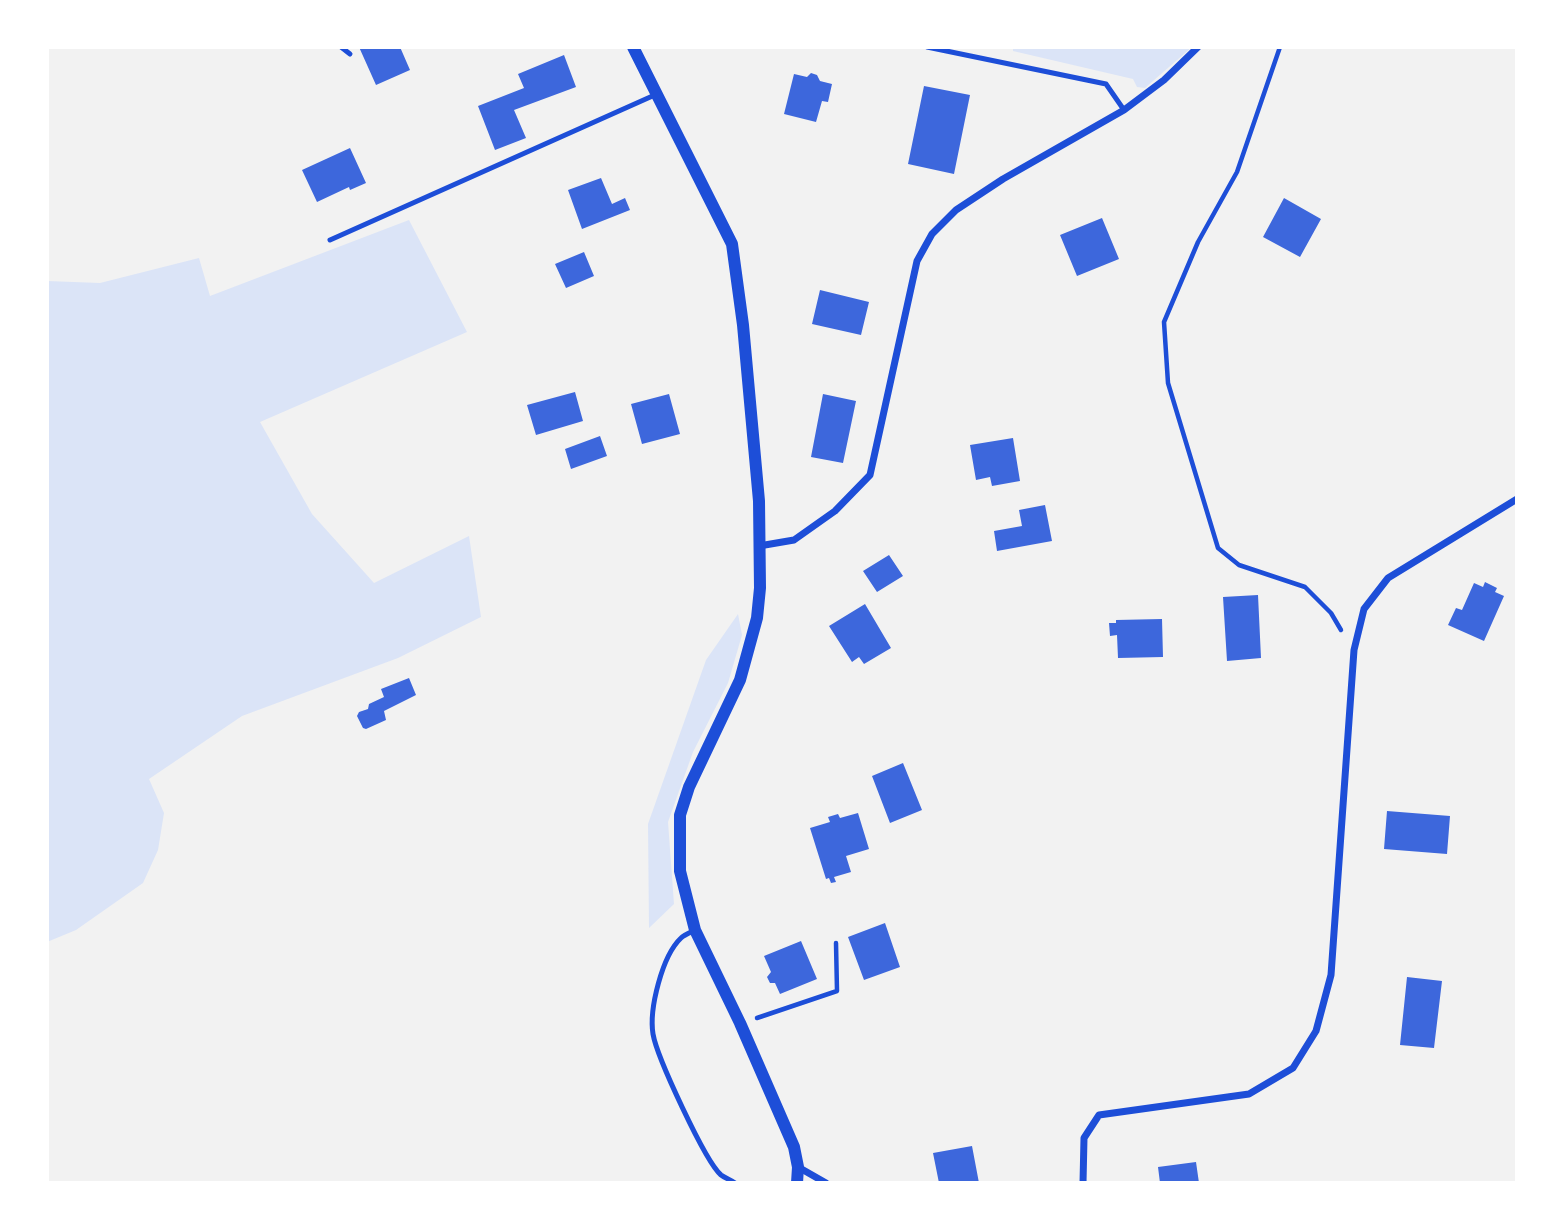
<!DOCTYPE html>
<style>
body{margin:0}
#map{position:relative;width:1564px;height:1230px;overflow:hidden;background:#f2f2f2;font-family:"Public Sans",sans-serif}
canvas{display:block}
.frame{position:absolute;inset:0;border:49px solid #fff;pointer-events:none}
</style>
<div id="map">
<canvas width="1564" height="1230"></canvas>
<div class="frame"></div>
</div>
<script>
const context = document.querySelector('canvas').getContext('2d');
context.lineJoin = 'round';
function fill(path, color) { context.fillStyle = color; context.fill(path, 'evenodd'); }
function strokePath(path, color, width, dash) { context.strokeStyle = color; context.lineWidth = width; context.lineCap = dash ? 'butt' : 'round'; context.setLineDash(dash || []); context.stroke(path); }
fill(new Path2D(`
 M1013 47H1192L1145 88 1137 87 1133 79 1013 51Z
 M409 220 467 332 260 422 312 514 374 583 469 536 481 617 398 658 242 716 149 779 164 813 158 850 143 883 76 930 47 942V281L100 283 199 258 210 296Z
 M738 614 742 635 728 683 693 752 668 822 674 904 649 928 648 824 706 660Z`), '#dbe4f7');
fill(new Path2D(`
 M359 47H400L410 70 376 85Z
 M564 55 576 87 514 110 526 138 495 150 478 106 524 88 518 74Z
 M811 73 817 75 820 81 832 84 828 102 822 101 816 122 784 114 794 74 807 77Z
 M924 86 970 95 954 174 908 164Z
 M350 148 366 183 350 190 349 187 317 202 302 170Z
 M601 178 612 204 625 198 630 210 582 229 568 190Z
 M1284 198 1321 219 1300 257 1263 237Z
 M1102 218 1119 259 1077 276 1060 235Z
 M584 252 594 276 566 288 555 264Z
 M820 290 869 302 861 335 812 324Z
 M575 392 583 421 536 435 527 405Z
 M669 394 680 434 642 444 631 404Z
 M823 394 856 401 843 463 811 457Z
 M600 436 607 456 571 469 565 449Z
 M1013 438 1020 481 992 486 990 477 976 480 970 445Z
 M1045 505 1052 541 997 551 994 531 1022 526 1019 510Z
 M889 555 903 576 877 592 863 571Z
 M1485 582 1497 588 1495 592 1504 596 1484 641 1448 625 1456 608 1462 610 1474 583 1483 587Z
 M1258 595 1261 658 1227 661 1223 597Z
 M865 604 891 648 864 664 859 657 852 662 829 626Z
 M1162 619 1163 657 1118 658 1117 635 1110 636 1109 623H1116V620Z
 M409 678 416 695 384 711 386 720 366 729 363 728 357 716 359 712 368 709 369 704 384 697 381 689Z
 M903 763 922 810 890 823 872 776Z
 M1387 811 1450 816 1447 854 1384 849Z
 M858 813 869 849 846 856 851 872 834 877 836 882 831 883 829 878 826 879 810 828 830 822 828 817 838 814 840 818Z
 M885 923 900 967 864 980 848 937Z
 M801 941 817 979 780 994 775 983H770L767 977 771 972 764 956Z
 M1407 977 1442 981 1434 1048 1400 1045Z
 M972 1146 979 1183H939L933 1153Z
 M1196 1162 1199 1183H1160L1158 1167Z`), '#3d67dc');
strokePath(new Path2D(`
 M1280 47 1237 172 1198 242 1164 322 1168 383 1218 548 1239 565 1305 587 1331 613 1341 630
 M757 1018 837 991 836 943`), '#1d4ed8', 4.5);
strokePath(new Path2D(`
 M341 47 350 54
 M927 47 1106 84 1124 110
 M330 240 657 94
 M695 930C691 932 684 935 681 938 662 956 649 1009 653 1034 657 1057 705 1161 721 1175 725 1178 731 1180 735 1183`), '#1d4ed8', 5);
strokePath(new Path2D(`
 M759 546 794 540 835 511 870 475 917 261 932 234 956 210 1003 179 1124 110 1164 80 1198 47
 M798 1167 826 1183
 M1083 1183 1084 1138 1099 1115 1249 1094 1293 1068 1316 1031 1331 975 1354 650 1364 609 1388 578 1517 499`), '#1d4ed8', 7);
strokePath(new Path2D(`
 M633 47 732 244 743 325 759 501 760 588 757 618 740 680 689 787 680 815V871L695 930 740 1023 794 1147 798 1167 797 1183`), '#1d4ed8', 12);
</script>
